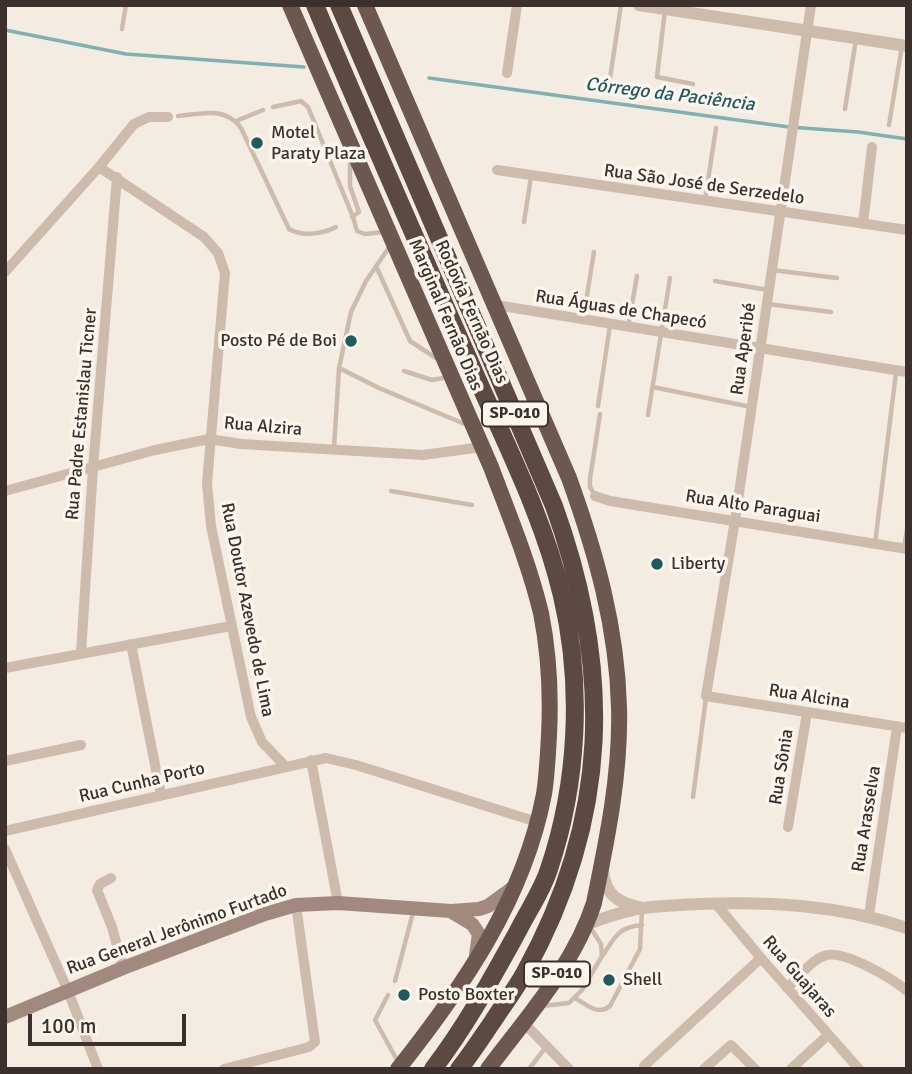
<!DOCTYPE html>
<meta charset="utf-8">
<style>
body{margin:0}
#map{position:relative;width:912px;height:1074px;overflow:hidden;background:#f4ebe1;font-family:Signika,sans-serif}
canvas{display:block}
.frame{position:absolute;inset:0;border:7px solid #3b302b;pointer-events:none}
.scale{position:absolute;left:28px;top:1014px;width:158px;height:32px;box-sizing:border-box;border:4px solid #3b302b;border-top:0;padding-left:9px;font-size:21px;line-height:24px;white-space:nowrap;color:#3b302b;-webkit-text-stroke:5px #fbf5ee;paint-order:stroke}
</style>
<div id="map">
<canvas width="912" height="1074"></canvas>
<div class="frame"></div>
<div class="scale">100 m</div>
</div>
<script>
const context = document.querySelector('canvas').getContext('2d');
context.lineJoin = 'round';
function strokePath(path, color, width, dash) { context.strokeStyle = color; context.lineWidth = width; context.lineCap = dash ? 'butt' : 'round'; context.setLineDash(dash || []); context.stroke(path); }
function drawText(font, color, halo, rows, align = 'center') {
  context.font = font + ' Signika,sans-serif'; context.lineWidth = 7; context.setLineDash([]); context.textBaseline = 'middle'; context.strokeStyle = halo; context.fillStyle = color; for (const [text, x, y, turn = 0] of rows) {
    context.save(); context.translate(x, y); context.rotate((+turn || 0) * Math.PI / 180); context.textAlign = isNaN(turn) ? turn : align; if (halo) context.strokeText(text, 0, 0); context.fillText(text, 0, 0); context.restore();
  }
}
strokePath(new Path2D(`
 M5 30 126 54 304 67
 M429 78 789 127 858 132 907 139`), '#7fb0b2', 3.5);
strokePath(new Path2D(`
 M665 10 657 77 693 84
 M122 29 126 5
 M609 85 621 5
 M273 107 301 101 308 107 353 217 357 231 365 234 383 232
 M845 109 856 39
 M178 116C202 114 225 106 241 128L289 229C302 237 323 234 336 227
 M236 121 263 110
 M889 125 902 46
 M350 158V186L359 212 352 217
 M705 200 716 128
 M524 222 531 177
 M390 246 366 281 351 312 339 368 379 388 467 425
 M376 266 410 341 439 360
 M772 270 837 278
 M715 281 768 290
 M768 304 831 312
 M583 320 594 252
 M628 327 637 276
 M404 371 432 380 449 377
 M653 387 751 407
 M598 406 610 325
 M648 415 670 278
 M334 448 339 368
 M391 491 472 505
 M595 495 590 487V479L600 414
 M875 544 896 372
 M904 548 907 529
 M693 797 706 697
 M603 955C615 937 618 927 642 925
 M395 981 414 909
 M388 995 375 1020 398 1062
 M575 998C587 1005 598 1016 610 1006L640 949 642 910
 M542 1006 569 1003 582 990 602 956 601 944 590 927
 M529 1069 546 1047`), '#cdbbac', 4.5);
strokePath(new Path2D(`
 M811 5 735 520 706 696 907 728
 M507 73 517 5
 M99 167 134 124 149 117H168
 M497 170 907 230
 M863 224 872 147
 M5 272 99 167 204 237 218 253 225 273 207 483 211 526 251 717 262 742 285 766
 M496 305 907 372
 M5 491 155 450 209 439 241 444 423 455 482 447
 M595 496 610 501 907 549
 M131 644 161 795
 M81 653 93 468 117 177
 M5 668 231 626
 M311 760 338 903
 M5 761 81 745
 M788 827 807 713
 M5 831 326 758 356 765 537 822
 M5 849 68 991 98 1069
 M111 878 100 884 97 890 112 927 123 968
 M716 904 761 958 859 1069
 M869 915 897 727
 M787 988C798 978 810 961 824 956 842 948 893 979 907 991
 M523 1022 569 1069
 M644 1066 761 958
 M224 1069 309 1047 315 1042 296 905
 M704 1069 731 1045 755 1069
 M791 1069 828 1035`), '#cdbbac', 10);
strokePath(new Path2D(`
 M639 5 907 46
 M603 872C606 897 620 903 642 908
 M587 924C605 918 625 910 644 908 662 905 681 905 698 904 769 901 839 905 907 928`), '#cdbbac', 12);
strokePath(new Path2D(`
 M452 912 472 924 479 934 476 955
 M5 1017 123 968 265 914 296 905 338 903 451 911 479 909 488 906 514 887`), '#a18a7d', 14);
strokePath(new Path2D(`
 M290 5 491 467C509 515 529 563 541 613 549 653 551 695 549 735 548 754 547 775 544 794 524 899 463 987 398 1069
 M365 5 569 478C596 553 617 627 619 707 621 772 607 840 594 903 574 965 527 1017 488 1069`), '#6c584f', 16);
strokePath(new Path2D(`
 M315 5C365 124 417 242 469 360 502 437 543 514 562 596 583 685 578 783 549 869 542 891 528 911 518 931 492 978 466 1026 433 1069
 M339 5 554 506C613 669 610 818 525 972 516 989 503 1005 493 1021 482 1037 471 1054 459 1069`), '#5c4a42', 18);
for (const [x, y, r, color] of [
 [257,143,7,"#1f5a5e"],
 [351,341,7,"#1f5a5e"],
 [657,564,7,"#1f5a5e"],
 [609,980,7,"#1f5a5e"],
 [404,995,7,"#1f5a5e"]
]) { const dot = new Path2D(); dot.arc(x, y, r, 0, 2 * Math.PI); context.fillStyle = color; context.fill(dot); strokePath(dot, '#fbf5ee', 2.5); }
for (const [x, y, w] of [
 [515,414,66],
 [557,974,66]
]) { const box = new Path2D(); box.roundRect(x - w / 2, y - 12.5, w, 25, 5); context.fillStyle = '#fbf5ee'; context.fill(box); strokePath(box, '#3b302b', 2); }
drawText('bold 16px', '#3b302b', null, [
 ["SP-010",515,414],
 ["SP-010",557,974]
]);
drawText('18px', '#3b302b', '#fbf5ee', [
 ["Motel",271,133],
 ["Paraty Plaza",271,154],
 ["Posto Pé de Boi",337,341,"right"],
 ["Liberty",671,564],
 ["Shell",623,980],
 ["Posto Boxter",418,995]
], 'left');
drawText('18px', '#3b302b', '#fbf5ee', [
 ["Rua São José de Serzedelo",704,185,8],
 ["Rua Águas de Chapecó",621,310,9],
 ["Rodovia Fernão Dias",471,312,66],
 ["Marginal Fernão Dias",445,315,67],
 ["Rua Aperibé",744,349,-82],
 ["Rua Padre Estanislau Ticner",82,414,-85],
 ["Rua Alzira",263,427,5],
 ["Rua Alto Paraguai",753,507,9],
 ["Rua Doutor Azevedo de Lima",247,610,79],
 ["Rua Alcina",809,697,9],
 ["Rua Sônia",782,767,-81],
 ["Rua Cunha Porto",142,783,-13],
 ["Rua Arasselva",867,819,-81],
 ["Rua General Jerônimo Furtado",177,930,-20],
 ["Rua Guajaras",799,977,49]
]);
drawText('italic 19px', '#1f5a5e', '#fbf5ee', [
 ["Córrego da Paciência",670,95,7]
]);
</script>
